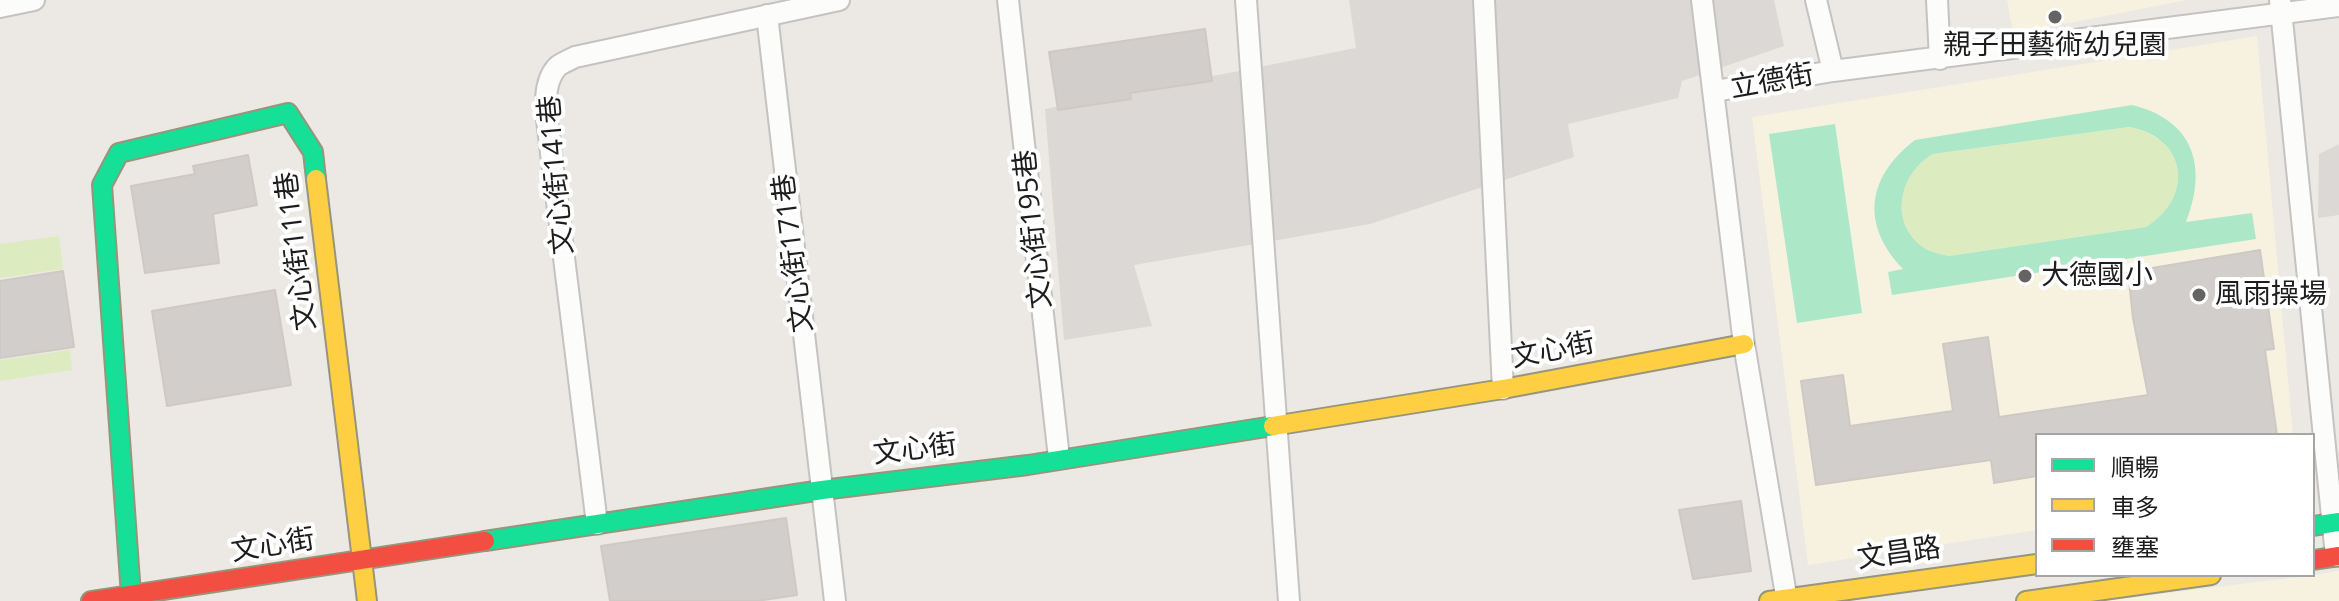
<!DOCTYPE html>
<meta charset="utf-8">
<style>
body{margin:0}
#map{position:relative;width:2339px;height:601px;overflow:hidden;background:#ece8e4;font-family:"Open Sans","Noto Sans TC",sans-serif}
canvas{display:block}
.legend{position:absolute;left:2035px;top:433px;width:280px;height:144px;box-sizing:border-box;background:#fff;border:2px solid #a5a5a5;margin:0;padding:10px 14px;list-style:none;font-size:24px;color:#1d1d1d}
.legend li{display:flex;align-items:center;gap:16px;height:40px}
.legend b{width:40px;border:2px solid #a5a5a5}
</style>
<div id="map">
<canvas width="2339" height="601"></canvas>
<ul class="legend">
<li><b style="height:10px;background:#16e098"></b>順暢</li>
<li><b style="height:10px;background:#ffcf43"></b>車多</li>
<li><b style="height:10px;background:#f24e42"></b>壅塞</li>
</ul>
</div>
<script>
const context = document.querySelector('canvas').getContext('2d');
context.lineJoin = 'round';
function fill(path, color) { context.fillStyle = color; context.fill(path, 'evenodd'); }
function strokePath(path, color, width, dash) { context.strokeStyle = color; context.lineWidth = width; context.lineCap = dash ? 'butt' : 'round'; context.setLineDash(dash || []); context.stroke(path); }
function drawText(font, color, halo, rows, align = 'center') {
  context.font = font + ' "Open Sans","Noto Sans TC",sans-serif'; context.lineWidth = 8; context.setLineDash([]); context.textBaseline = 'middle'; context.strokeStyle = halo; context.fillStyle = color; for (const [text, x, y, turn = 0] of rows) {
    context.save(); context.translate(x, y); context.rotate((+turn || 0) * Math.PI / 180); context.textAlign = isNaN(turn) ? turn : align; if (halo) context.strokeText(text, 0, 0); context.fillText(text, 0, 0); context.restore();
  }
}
fill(new Path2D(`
 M1349 0H1774L1784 46 1682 81 1678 98 1568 124 1574 157 1370 224 1134 265 1152 326 1064 340 1045 109 1356 48Z
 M2339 144V215L2318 218 2319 154Z`), '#dbd8d6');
fill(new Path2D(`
 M2007 0H2187L2013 34Z
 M2257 36 2293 435H2037V530L1808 565 1752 117Z
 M2339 571V601H2103L2313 575Z`), '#f6f2df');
fill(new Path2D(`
 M2129 127C2187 138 2195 197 2146 227L1949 256C1943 255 1936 253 1930 251 1888 230 1896 175 1933 154Z
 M59 236 63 269 0 278V244Z
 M70 350 72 370 0 381V360Z`), '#ddecc0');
fill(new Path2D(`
 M2132 105C2194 120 2208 167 2186 222L2252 213 2256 239 1892 295 1888 272 1903 269C1860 224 1867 177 1915 140ZM2129 127C2187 137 2195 197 2146 227L1949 256C1943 255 1936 253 1930 251 1888 230 1896 175 1933 154Z
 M1835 124 1862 313 1797 323 1769 134Z`), '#ace7c7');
const building = new Path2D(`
 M1205 29 1212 81 1130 93 1131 99 1058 110 1049 52Z
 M248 155 257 205 213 214 219 263 145 273 131 186 195 174 193 166Z
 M2260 250 2274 349 2265 350 2277 435H2037V476L1994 483 1991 460 1816 485 1801 381 1843 375 1850 426 1953 411 1943 344 1988 337 1999 417 2148 395 2133 318 2128 272Z
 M63 271 74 347 0 358V281Z
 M275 290 291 385 167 406 152 311Z
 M1741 501 1751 571 1693 579 1679 510Z
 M786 518 797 595 757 601H610L601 546Z`);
fill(building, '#d2cecb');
strokePath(building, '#cfc9c5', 2);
const street = new Path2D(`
 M1008 0 1059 458
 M1246 0 1289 601
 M1484 0 1503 389
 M1702 0 1744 344 1787 601
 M1816 0 1833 71
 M1937 0 1940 59
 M2280 0 2336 556
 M0 7 34 0
 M767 15 835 601
 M1715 91 1833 71 2339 6
 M597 524 550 145C548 122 539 87 557 67 561 63 570 60 575 57L839 0`);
const fast = new Path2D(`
 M2313 526 2339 522
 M485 541 822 490 1028 465 1273 426
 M131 595 102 185 119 153 288 113 313 152 316 179`);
const slow = new Path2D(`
 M316 179 367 601
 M1273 426 1503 389 1744 344
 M1769 601 2037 564
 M2026 601 2211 575`);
const jam = new Path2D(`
 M2313 560 2339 556
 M91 601 485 541`);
strokePath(street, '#c4c3c1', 24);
strokePath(fast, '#97957c', 22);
strokePath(slow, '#97957c', 22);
strokePath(jam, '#97957c', 22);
strokePath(street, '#fcfcfb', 20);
strokePath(fast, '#16e098', 18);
strokePath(slow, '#ffcf43', 18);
strokePath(jam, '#f24e42', 18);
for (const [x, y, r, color] of [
 [2055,17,8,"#656463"],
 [2025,276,8,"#656463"],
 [2199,295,8,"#656463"]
]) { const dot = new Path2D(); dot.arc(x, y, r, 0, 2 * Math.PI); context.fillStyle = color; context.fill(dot); strokePath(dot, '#fff', 3); }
drawText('28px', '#1d1d1d', '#fff', [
 ["親子田藝術幼兒園",2055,46,"center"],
 ["大德國小",2041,276],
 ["風雨操場",2215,295]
], 'left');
drawText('28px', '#1d1d1d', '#fff', [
 ["立德街",1772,82,-10],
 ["文心街141巷",557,175,-95],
 ["文心街195巷",1034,229,-96],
 ["文心街111巷",297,251,-97],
 ["文心街171巷",794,253,-97],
 ["文心街",1553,351,-11],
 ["文心街",915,450,-7],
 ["文心街",273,546,-9],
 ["文昌路",1899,554,-8]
]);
</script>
